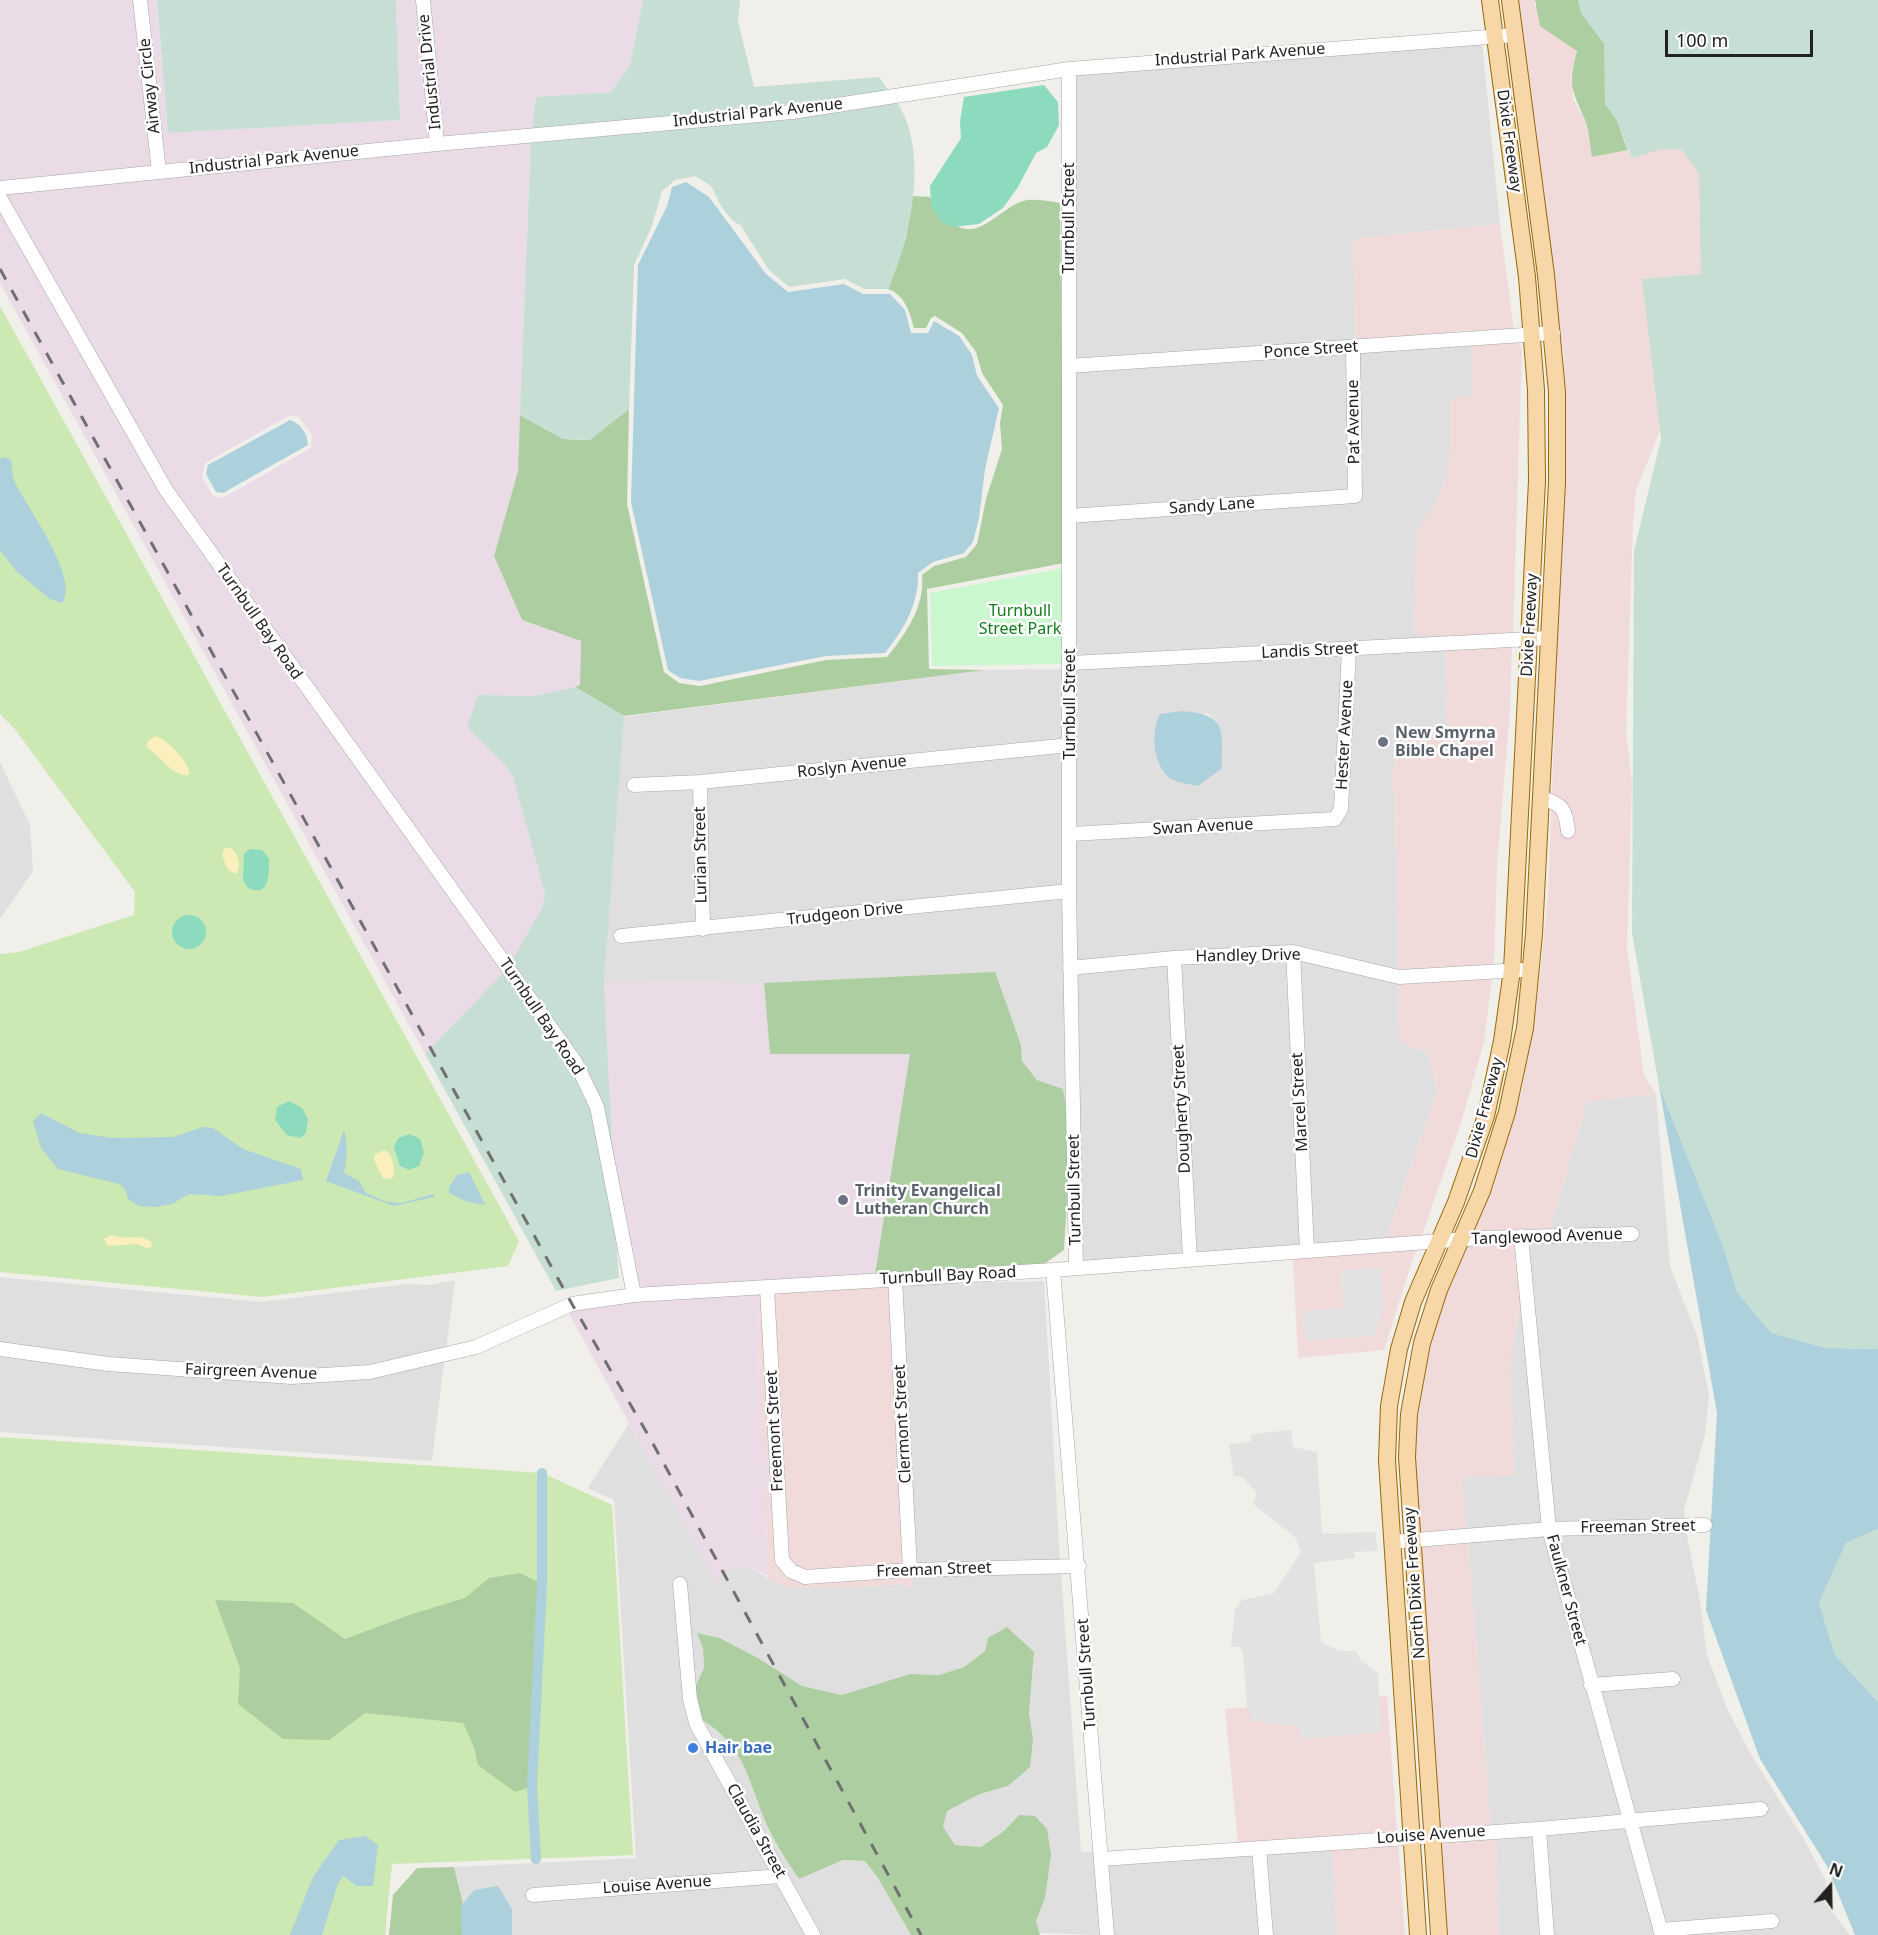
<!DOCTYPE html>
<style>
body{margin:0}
#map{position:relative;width:1878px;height:1935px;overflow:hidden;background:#f1efe9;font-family:"Noto Sans",sans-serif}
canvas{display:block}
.north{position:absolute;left:1800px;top:1857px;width:60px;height:60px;-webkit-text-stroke:4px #fff;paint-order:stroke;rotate:20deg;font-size:16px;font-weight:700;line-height:24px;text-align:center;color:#222}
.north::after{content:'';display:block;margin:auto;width:21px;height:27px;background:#222;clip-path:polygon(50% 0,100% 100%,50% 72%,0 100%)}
.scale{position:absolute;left:1665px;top:30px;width:148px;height:27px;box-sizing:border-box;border:3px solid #222;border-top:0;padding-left:8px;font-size:18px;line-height:21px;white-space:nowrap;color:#222;-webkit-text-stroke:4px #fff;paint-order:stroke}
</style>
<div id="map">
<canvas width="1878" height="1935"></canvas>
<div class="north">N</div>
<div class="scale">100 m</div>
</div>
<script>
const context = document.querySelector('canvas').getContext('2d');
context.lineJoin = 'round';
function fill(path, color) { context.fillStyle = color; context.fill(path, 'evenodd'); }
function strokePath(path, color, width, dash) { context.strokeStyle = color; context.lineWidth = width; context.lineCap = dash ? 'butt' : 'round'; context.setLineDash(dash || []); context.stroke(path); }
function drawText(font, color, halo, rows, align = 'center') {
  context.font = font + ' "Noto Sans",sans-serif'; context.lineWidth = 5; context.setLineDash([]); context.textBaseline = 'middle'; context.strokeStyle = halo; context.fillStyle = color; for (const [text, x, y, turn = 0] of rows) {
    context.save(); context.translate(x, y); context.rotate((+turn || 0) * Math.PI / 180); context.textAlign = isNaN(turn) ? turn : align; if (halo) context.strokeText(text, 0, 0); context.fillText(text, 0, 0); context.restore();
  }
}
fill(new Path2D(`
 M1482 42 1500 224 1353 239 1356 342 1074 360V74Z
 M1472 345V397L1451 441 1447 477 1434 506 1417 529 1414 635H1445V638L1076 657 1074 522 1360 502 1358 353Z
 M1348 354 1349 491 1074 510V371Z
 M1445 650 1447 727 1391 778 1395 797 1398 970 1297 945 1075 962 1076 839 1336 827 1340 823 1354 654Z
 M1343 655 1336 808 1332 814 1076 828V668ZM1207 713 1217 721 1222 739 1207 778 1198 786 1173 781 1156 739 1155 725Z
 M1066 669 1065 740 700 776 629 779V791L695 787 698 924 617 931 616 942 1064 898 1068 1116 1062 1089 1037 1080 1022 1061 1021 1045 764 983 604 982 623 717 985 670Z
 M1065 751 1064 886 708 923 705 787Z
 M0 762 30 825 33 871 0 919Z
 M1288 958 1302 1244H1292V1247L1195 1254 1180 964Z
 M1298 959 1398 982 1399 1042 1427 1052 1438 1090 1386 1238 1312 1243Z
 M1169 965 1184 1254 1081 1262 1076 974Z
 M1656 1094 1670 1266 1697 1336 1709 1395 1705 1435 1684 1510 1685 1520 1554 1523 1528 1257 1531 1242 1637 1239V1228L1545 1230 1551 1227 1587 1102Z
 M0 1277 261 1302 406 1284 429 1285 455 1280 446 1350 370 1366 292 1371 109 1359 0 1343Z
 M1044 1281 1060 1561 915 1564 901 1284Z
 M1521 1298 1543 1524 1467 1531 1461 1478 1515 1475 1510 1368Z
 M0 1355 370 1377 444 1361 432 1461 0 1432Z
 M629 1423 717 1582 732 1567H750L768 1578 861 1587 900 1584 911 1588V1575L1061 1572 1081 1852H1096L1101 1935 1039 1933 1036 1921 1045 1898 1019 1815 1004 1831 981 1847 955 1845 943 1827 947 1811 980 1794 1008 1786 1033 1739 1029 1713 1034 1653 988 1638 985 1651 964 1667 939 1675 910 1674 842 1695 802 1686 758 1658 721 1638 698 1633 703 1648 704 1669 695 1691 684 1577 674 1580 685 1700 772 1871 528 1889 527 1901 778 1882 807 1935H512V1909L474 1890 463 1904 454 1867 636 1858 614 1500 588 1488Z
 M1686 1531 1700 1601 1707 1655 1726 1706 1750 1753 1806 1843 1826 1881 1823 1900 1850 1935H1667L1776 1926 1777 1915 1664 1924 1636 1827 1766 1814V1803L1633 1816 1598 1690 1678 1684V1673L1595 1679 1556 1535Z
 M1545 1535 1586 1690 1622 1817 1491 1826 1468 1543Z
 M701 1719 723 1733 749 1772 766 1823 799 1879 843 1860 865 1861 878 1878 911 1935H819Z
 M1626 1828 1655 1935H1552L1545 1834Z
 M1534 1835 1542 1935H1499L1496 1837Z
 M1332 1848 1337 1935H1271L1264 1853Z
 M1254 1854 1260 1935H1112L1107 1864Z`), '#e0dfdf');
fill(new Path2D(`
 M1515 0H1535L1534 4 1565 42 1577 51 1571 76 1573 99 1585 121 1593 157 1628 150 1632 158 1662 149 1684 150 1703 177 1707 272 1665 393 1659 434 1636 490 1633 523 1626 732 1632 783 1627 949 1644 1075 1656 1094 1587 1102 1551 1227 1545 1230 1470 1233 1522 1091 1538 992 1548 897 1563 481 1564 352 1558 337Z
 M1500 224 1514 331 1472 334 1471 330 1356 342 1353 239Z
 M1519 342 1522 350 1513 635 1445 638V635H1414L1417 528 1434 506 1447 477 1451 440V398L1472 396V345Z
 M1512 646 1510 712 1497 865 1494 966 1398 970 1395 797 1391 778 1404 729 1447 727 1445 650Z
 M1492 977 1484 1042 1461 1123 1421 1238 1312 1245V1243L1386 1238 1438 1090 1427 1052 1399 1042 1398 982Z
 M1516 1242 1521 1298 1510 1368 1515 1475 1462 1478 1467 1531 1417 1536 1414 1415 1426 1344 1465 1245Z
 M1416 1249 1384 1350 1298 1358 1293 1258Z
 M891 1285 905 1564 806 1571 794 1566 787 1557 773 1293Z
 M758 1294H763L784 1575 790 1579 911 1575 912 1588 900 1584 861 1587H787L768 1578 765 1490 769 1489 759 1394Z
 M1468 1543 1491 1826 1436 1828 1418 1547Z
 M1387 1696 1397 1831 1238 1843 1225 1709Z
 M1496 1837 1499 1935H1444L1437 1840Z
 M1398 1843 1405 1935H1337L1332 1848Z`), '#f0dbda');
fill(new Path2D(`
 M0 0H135L153 167 0 183Z
 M145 0H157L168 133 400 120 396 0H418L431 139 164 166Z
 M428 0H643L630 65 611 92 536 97 532 129 442 138Z
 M531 141 518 471 494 556 522 620 581 641 580 686 534 696 479 695 467 727 506 766 513 777 545 894 542 908 511 962 170 486 4 193ZM290 415 299 417 312 435 311 448 223 498 213 496 202 477 205 463Z
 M0 209 161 493 504 972 425 1054 0 283Z
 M604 982 764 983 770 1054H911L875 1274 638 1288 613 1162Z
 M758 1294 759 1394 770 1489 765 1490 768 1576 750 1567H732L717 1583 568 1312 630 1301Z`), '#eadbe7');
fill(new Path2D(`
 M0 306 519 1241 508 1266 262 1297 0 1272V954L19 952 134 915 135 892 14 728 0 714Z
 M0 1437 542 1473 612 1505 633 1855 392 1864 385 1935H0Z`), '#cce8b3');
fill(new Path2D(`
 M1535 0H1607C1603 62 1605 92 1628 150L1592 157C1590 145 1589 131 1585 120 1571 87 1568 87 1577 51L1540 26Z
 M912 196 930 197C938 214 939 217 957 226 982 240 1003 204 1027 200 1037 199 1049 201 1060 203L1064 563 927 589 929 669 985 670 624 716 575 687 580 685 581 641 522 620 494 556 518 471 520 415 563 439 589 440 629 409 627 504 664 672 679 683 700 686 826 660 887 657C906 634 925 606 922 575L934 566 966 557 977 544 986 499 1002 449 1000 423 1003 405 982 373 976 352 962 333 935 316 931 318 926 328H914C910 313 905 295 888 289L906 238Z
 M995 972 1021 1045 1022 1061 1037 1080 1063 1089C1073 1142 1067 1197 1064 1250L1044 1264 875 1274 910 1054H770L764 983Z
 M520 1573 542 1584 532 1786 515 1792 478 1765 474 1747 463 1723 365 1713 329 1740 283 1739 238 1704 240 1668 215 1600 293 1603 345 1639 409 1615 465 1598 489 1578Z
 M1007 1627 1034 1652 1029 1713 1033 1739 1030 1767 1008 1786 980 1794 947 1811 943 1827 955 1845 981 1847 1004 1831 1019 1815 1035 1816 1047 1829 1051 1855 1045 1898 1036 1921 1040 1935H911L878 1878 865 1861 843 1860 799 1879C787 1861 775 1843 766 1823 747 1778 746 1747 701 1719L695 1688 704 1668 703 1648 697 1633 720 1638 758 1658 802 1686 842 1695 910 1674 939 1675 964 1667 985 1651 988 1638Z
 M454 1867 463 1904 462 1935H389L393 1895 417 1868Z`), '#adcea0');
fill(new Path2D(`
 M157 0H396L400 120 168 133Z
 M643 0H740L738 21 754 87 879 77 889 91 792 106 532 129 536 97 611 92 630 65Z
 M1578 0H1878V1349L1826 1348 1771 1333 1737 1292 1723 1246 1659 1086 1632 933 1634 551 1661 439 1642 279 1701 274 1699 173 1682 150 1662 149 1632 158 1617 121 1605 104 1604 44 1581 13Z
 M896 101C930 149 911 240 888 289H865L845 279 789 287 769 270 741 226 732 220 722 208 711 186 695 176 675 180 662 191 652 226 634 265 629 409 590 440 563 439 520 415 531 141Z
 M575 687 624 716 604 982 613 1162 601 1104 511 962 542 908 545 894 513 777 506 766 467 727 478 695 534 696Z
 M504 972C526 1003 551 1033 571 1065 602 1116 616 1218 619 1278L556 1291 425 1054Z
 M1878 1529V1702L1835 1655 1819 1603 1846 1543Z`), '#c7ded4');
fill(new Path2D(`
 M155 736C166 739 191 762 189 775 172 777 161 756 147 748L148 741Z
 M230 847C238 852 242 867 236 874L228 870 222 856 224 849Z
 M385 1150C393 1154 397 1172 392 1179L383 1178 374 1160 375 1154Z
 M112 1235C125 1241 139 1233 151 1242L152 1247 146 1248 137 1244 108 1246 104 1239Z`), '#fbf0bd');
fill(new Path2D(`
 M1064 568 1066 664 932 666 930 593Z`), '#caf7ce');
fill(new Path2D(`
 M1044 85 1058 102 1059 125 1047 147 1036 153 1018 187 1003 208 979 224 953 227 942 222 931 206 930 186 961 138 960 121 964 97Z
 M250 849 262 850 269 859C269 874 270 898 248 888L243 880 244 854Z
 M172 932a17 17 0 1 1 34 0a17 17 0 1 1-34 0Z
 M289 1101 302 1108 308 1119 306 1133 300 1138 287 1135 275 1120 277 1107Z
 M410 1134 420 1139 424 1153 419 1166 409 1170 400 1166 394 1147 398 1138Z`), '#8cdbbe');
fill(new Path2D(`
 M1380 1267 1384 1306 1374 1336 1305 1340 1303 1311 1343 1308 1341 1270Z
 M1291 1430 1293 1447 1317 1452 1322 1534 1375 1532 1378 1551 1354 1552 1355 1558 1314 1563 1321 1642 1340 1651H1356L1361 1661 1378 1673 1381 1732 1302 1739 1299 1728 1294 1726 1253 1721 1247 1706 1243 1653 1240 1647H1231L1235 1610 1242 1600 1273 1594 1301 1552 1295 1537 1253 1504 1257 1493 1242 1477 1234 1476 1229 1444 1251 1442V1434Z`), '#e2e2e2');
fill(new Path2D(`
 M686 182 709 197 766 274 788 292 844 284 863 294H890L905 310 911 333H928L934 321 959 336 972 355 977 376 999 408 985 469 979 518 973 542 964 553 933 562 918 573C919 604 904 629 885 653L826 656 699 681 680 678 668 670 631 502 638 265 667 206 672 187Z
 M290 420C300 423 308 434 308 445L223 493 216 492 206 474 208 465Z
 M5 457 11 460C12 468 12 476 15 483 26 505 81 580 62 603L50 599 17 572 0 550V459Z
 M1183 711C1227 715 1222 728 1222 768L1198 786C1190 784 1177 783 1171 779 1153 766 1150 732 1160 714Z
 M1659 1086 1723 1246 1737 1292 1771 1333 1826 1348 1878 1349V1529L1846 1543 1819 1603 1835 1655 1878 1702V1935H1855L1827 1866 1760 1759 1706 1610 1717 1413Z
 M41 1113 80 1133 111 1138 173 1137 203 1127 213 1128 243 1149 301 1169 303 1180 221 1196 189 1194 172 1204 156 1207 139 1206 128 1199 125 1189 119 1184 58 1169 41 1148 33 1121Z
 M344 1130C348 1143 347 1159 344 1173L359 1181 366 1193 387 1202 402 1203 433 1194 434 1197 394 1206 326 1181Z
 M469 1172 485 1205 468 1202 449 1193V1187L457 1175Z
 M365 1836 378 1845 373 1886H357L343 1876 338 1883 322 1935H290L313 1877 339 1840Z
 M498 1886 512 1909V1935H462L461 1906 474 1890Z`), '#acd0dc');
strokePath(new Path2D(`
 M536 1859 532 1786 542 1584V1473`), '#acd0dc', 10);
const minor = new Path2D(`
 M140 0 159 172
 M423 0 437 144
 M1069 69V891L1076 1268
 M0 188 437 144 792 112 1069 69 1515 35
 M0 198 166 490 576 1063 597 1107 634 1295
 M1069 366 1553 333
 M1069 516 1355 496 1353 348
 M1071 663 1549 638
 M700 782 703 929
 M634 785 700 782 1070 745
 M1541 797C1563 806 1565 807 1568 831
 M1071 834 1335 819 1341 809 1349 649
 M621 936 1069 891
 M1293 952 1307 1251
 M1174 958 1190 1259
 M1070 968 1174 958 1293 952 1399 977 1521 970
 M1521 1236 1549 1529 1662 1935
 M1053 1270 1107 1935
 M895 1278 910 1570
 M767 1288 782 1560 791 1571 805 1577 910 1570 1079 1566
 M0 1349 108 1364 292 1377 370 1372 476 1347 572 1304 634 1295 1053 1270 1481 1238 1632 1234
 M1392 1542 1549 1529 1705 1525
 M680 1584 690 1699 696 1723 813 1935
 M1591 1685 1673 1679
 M1539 1829 1547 1935
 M1259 1848 1266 1935
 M1101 1859 1539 1829 1761 1809
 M533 1895 781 1876
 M1660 1930 1772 1921`);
const major = new Path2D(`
 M1418 1935 1387 1460 1389 1406 1399 1349 1413 1302 1456 1202 1486 1116 1502 1041 1512 970 1537 481 1536 390 1527 277 1490 0
 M1439 1935 1407 1457 1409 1414 1422 1343 1439 1290 1482 1191 1507 1112 1525 1028 1534 934 1557 482V392L1546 275 1510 0`);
strokePath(minor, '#a6a6a6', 15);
strokePath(major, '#976a08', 18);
strokePath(minor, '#fff', 14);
strokePath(major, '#f7d6a8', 16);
strokePath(new Path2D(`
 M0 269 572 1304 651 1440 921 1935`), '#707070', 3, [12, 12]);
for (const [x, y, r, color] of [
 [1383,742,6,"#6b7280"],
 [843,1200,6,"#6b7280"],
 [693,1748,6,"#3f7fe0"]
]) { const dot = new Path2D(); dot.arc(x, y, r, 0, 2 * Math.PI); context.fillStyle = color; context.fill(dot); strokePath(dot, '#fff', 2); }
drawText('16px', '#222', '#fff', [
 ["Industrial Park Avenue",1240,55,-4],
 ["Industrial Drive",430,72,-96],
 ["Airway Circle",150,86,-96],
 ["Industrial Park Avenue",758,113,-6],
 ["Dixie Freeway",1509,141,82],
 ["Industrial Park Avenue",274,160,-6],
 ["Turnbull Street",1069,218,-90],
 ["Ponce Street",1311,350,-4],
 ["Pat Avenue",1354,422,-91],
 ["Sandy Lane",1212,506,-4],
 ["Turnbull Bay Road",259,622,55],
 ["Dixie Freeway",1530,625,-87],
 ["Landis Street",1310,651,-3],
 ["Turnbull Street",1070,704,-90],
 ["Hester Avenue",1345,735,-87],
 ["Roslyn Avenue",852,767,-6],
 ["Swan Avenue",1203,827,-3],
 ["Lurian Street",701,855,-91],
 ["Trudgeon Drive",845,914,-6],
 ["Handley Drive",1248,956,-1],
 ["Turnbull Bay Road",541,1017,56],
 ["Marcel Street",1300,1102,-93],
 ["Dixie Freeway",1485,1108,-75],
 ["Dougherty Street",1182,1109,-93],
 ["Turnbull Street",1075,1190,-91],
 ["Tanglewood Avenue",1547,1237,-2],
 ["Turnbull Bay Road",948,1276,-3],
 ["Fairgreen Avenue",251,1372,2],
 ["Clermont Street",903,1424,-93],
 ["Freemont Street",775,1431,-93],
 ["Freeman Street",1638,1527,-1],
 ["Freeman Street",934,1570,-2],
 ["North Dixie Freeway",1415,1583,-94],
 ["Faulkner Street",1566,1590,75],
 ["Turnbull Street",1087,1674,-94],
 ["Claudia Street",756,1831,61],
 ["Louise Avenue",1431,1835,-4],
 ["Louise Avenue",657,1885,-4]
]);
drawText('16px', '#127d1d', '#fff', [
 ["Turnbull",1020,611],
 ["Street Park",1020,629]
]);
drawText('bold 16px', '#5b616d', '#fff', [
 ["New Smyrna",1395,733],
 ["Bible Chapel",1395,751],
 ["Trinity Evangelical",855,1191],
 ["Lutheran Church",855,1209]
], 'left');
drawText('bold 16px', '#366cbe', '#fff', [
 ["Hair bae",705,1748]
], 'left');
</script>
